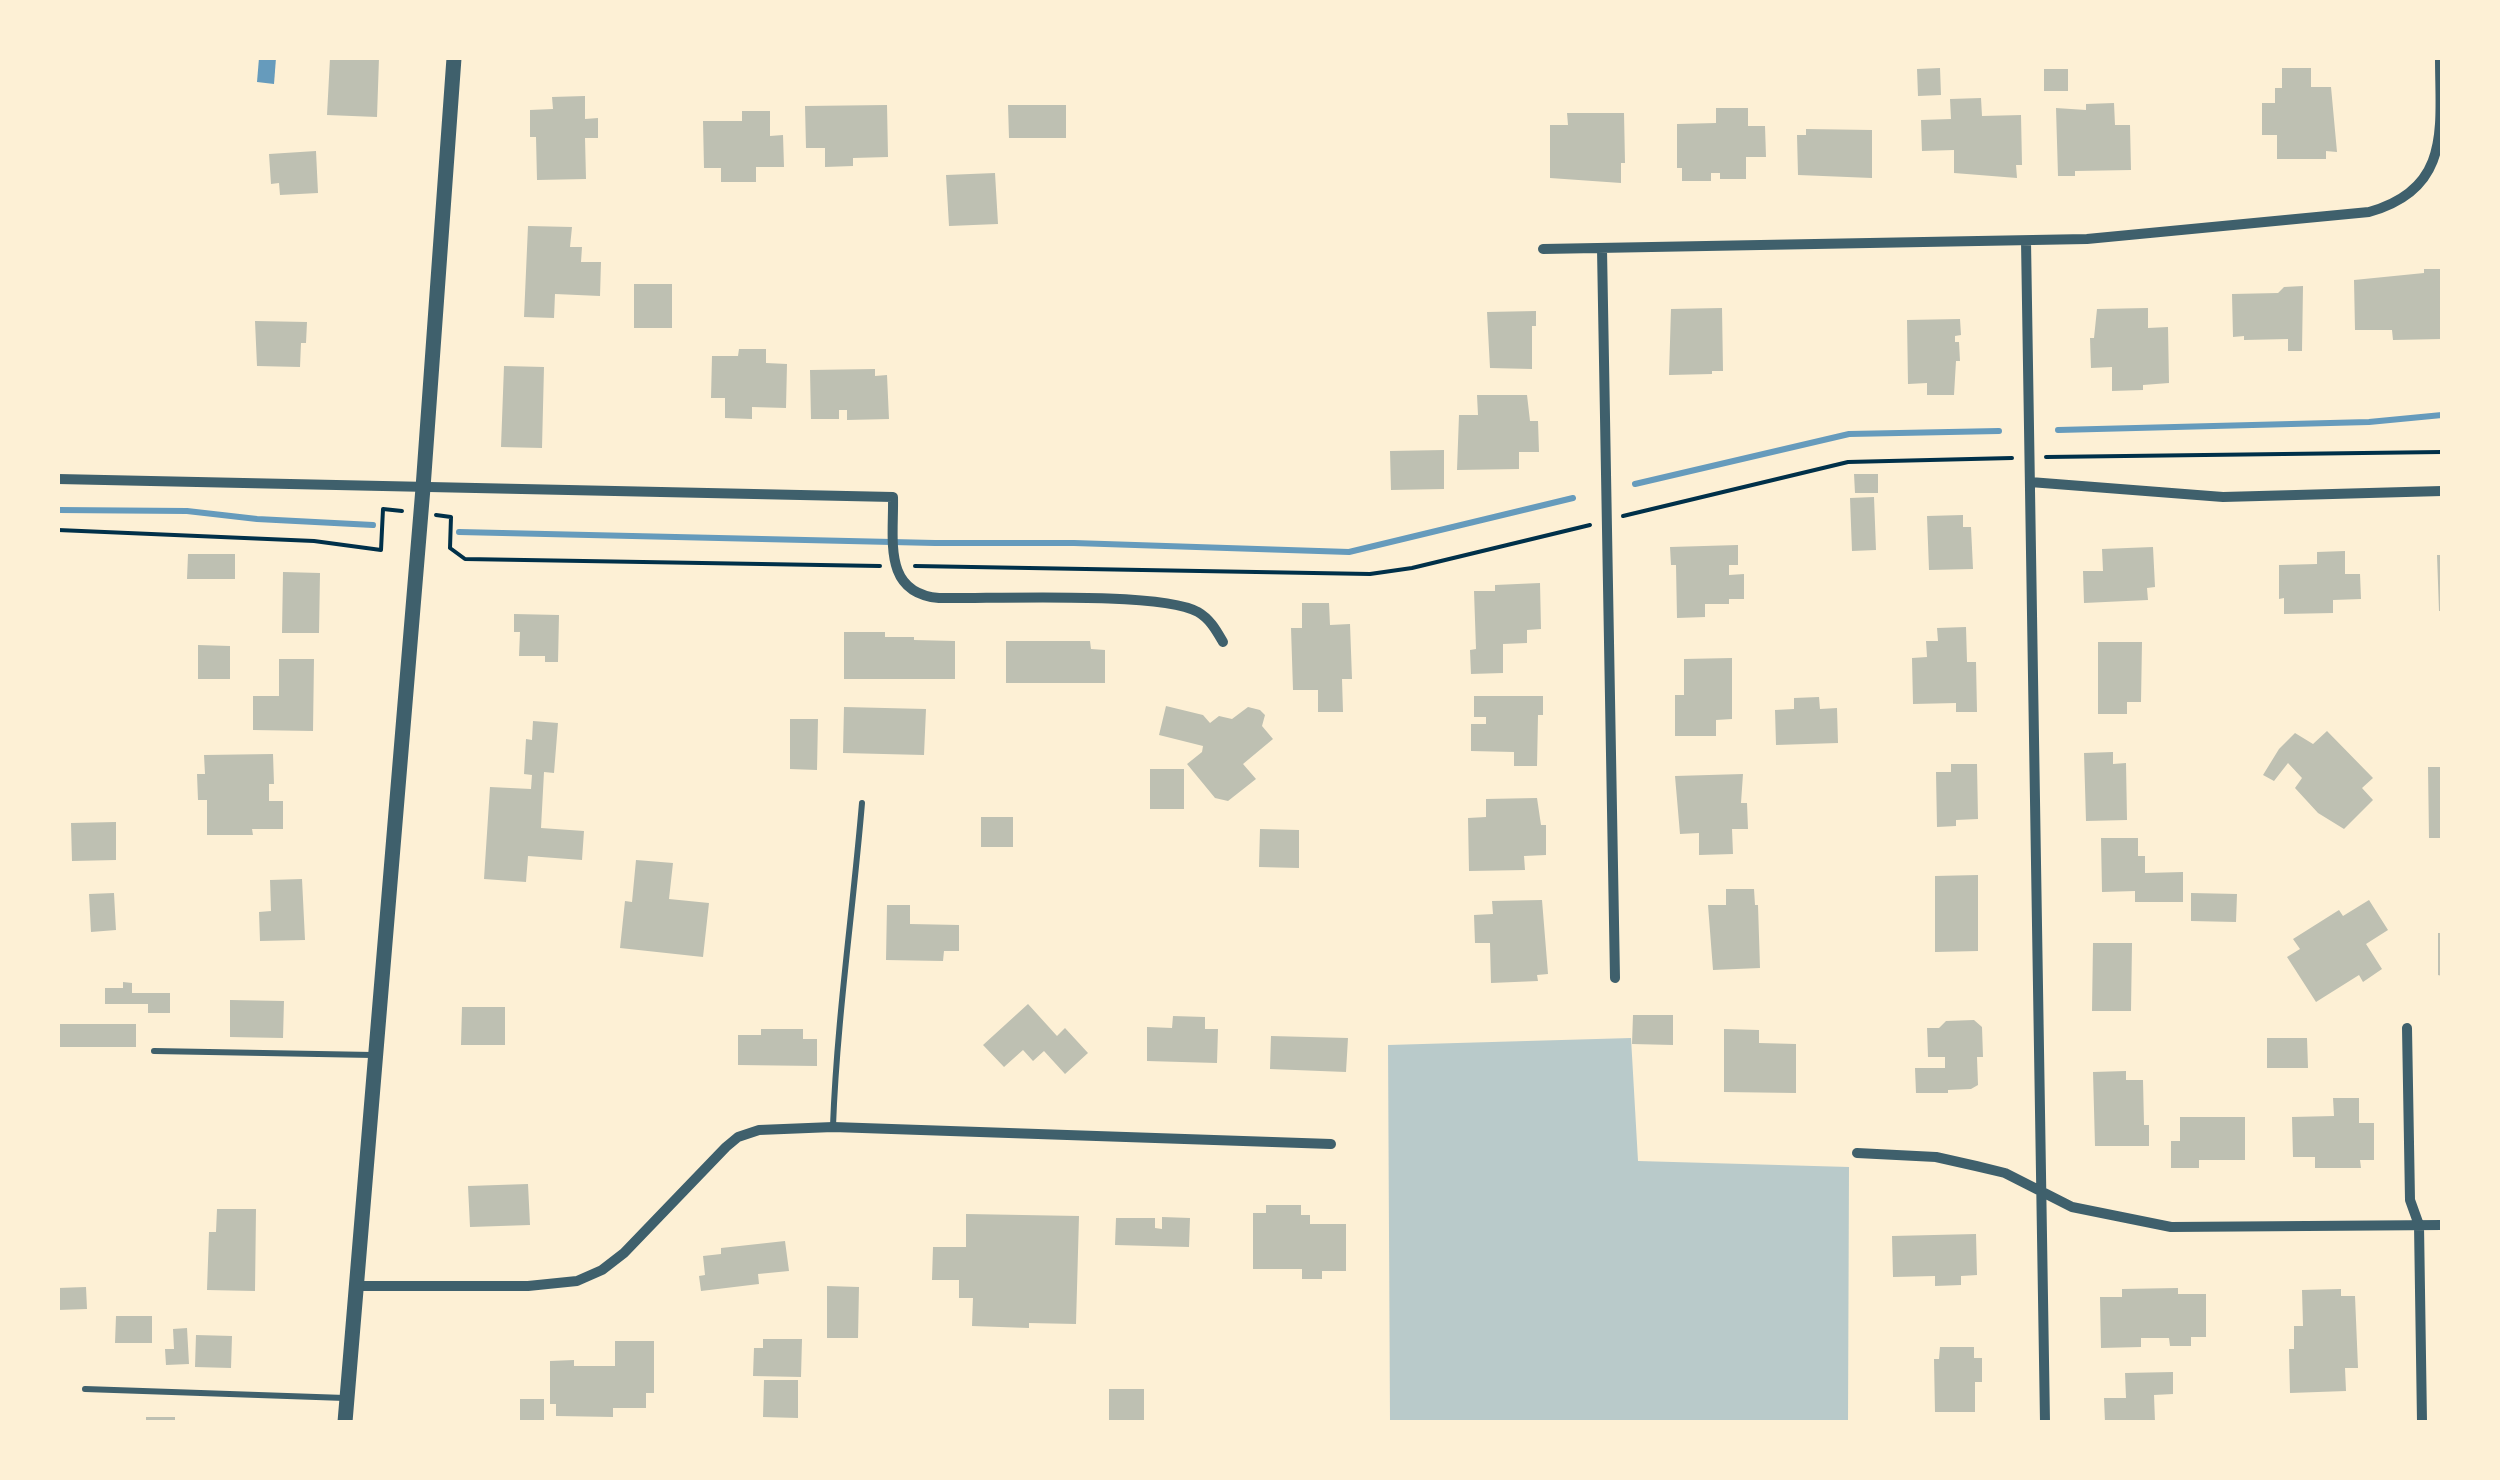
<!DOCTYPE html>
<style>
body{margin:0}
#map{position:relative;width:2500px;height:1480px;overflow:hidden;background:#fdf0d5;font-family:Karla,sans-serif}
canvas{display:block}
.frame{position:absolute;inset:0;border:60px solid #fdf0d5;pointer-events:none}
</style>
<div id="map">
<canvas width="2500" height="1480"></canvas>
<div class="frame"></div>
</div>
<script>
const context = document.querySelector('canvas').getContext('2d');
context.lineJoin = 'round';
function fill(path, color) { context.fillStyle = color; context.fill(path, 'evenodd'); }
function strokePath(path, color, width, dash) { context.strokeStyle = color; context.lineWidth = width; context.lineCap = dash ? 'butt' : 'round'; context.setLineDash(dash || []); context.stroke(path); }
fill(new Path2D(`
 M1631 1038 1638 1161 1849 1167 1848 1422H1390L1388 1045Z`), '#b9caca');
fill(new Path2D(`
 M259 58H276L274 84 257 82Z`), '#669bbc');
strokePath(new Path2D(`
 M2058 430 2369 422 2442 415
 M1635 484 1849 434 1999 431
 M58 510 187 511 257 519 373 525
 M459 532 935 543H1074L1349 552 1573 498`), '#669bbc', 6);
fill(new Path2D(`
 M330 58H379L377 117 327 115Z
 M1940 68 1941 95 1918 96 1917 69Z
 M2282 68H2311V87H2331L2337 152 2326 151V159H2277V135H2262V103H2275V88H2282Z
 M2044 69H2068V91H2044Z
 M585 96V119L598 118V138H585L586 179 537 180 536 137H530V110L553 109 552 97Z
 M1981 98 1982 116 2021 115 2022 165H2016L2017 178 1954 173V150L1922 151 1921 120 1951 119 1950 99Z
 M2114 103 2115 125H2130L2131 170 2075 171V176H2058L2056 108 2086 110V104Z
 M887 105 888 157 853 158V166L825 167V148H806L805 106Z
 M1008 105H1066V138H1009Z
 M1716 108H1748V126H1765L1766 157H1746V179H1720V173H1711V181H1682V168H1677V124L1716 123Z
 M742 111H770V136L783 135 784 167H756V182H721V168H704L703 121H742Z
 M1567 113H1624L1625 163H1621V183L1550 178V125H1568Z
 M1806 129 1872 130V178L1798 175 1797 135H1806Z
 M316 151 318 193 280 195 279 183 271 184 269 154Z
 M995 173 998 224 949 226 946 175Z
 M528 226 572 227 570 247H582L581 262H601L600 296 555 294 554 318 524 317Z
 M2424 269H2442V339L2393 340 2392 330H2355L2354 280 2424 273Z
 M634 284H672V328H634Z
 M2303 286 2302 351H2288V339L2244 340V336L2233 337 2232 294 2278 293 2284 287Z
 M1722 308 1723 371H1712V374L1669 375 1671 309Z
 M2148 308V328L2168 327 2169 383 2143 385V390L2112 391V367L2091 368 2090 338H2094L2097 309Z
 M1536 311V326H1532V369L1490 368 1487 312Z
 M1960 319 1961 335 1955 336V342H1959L1960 361H1956L1954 395H1927V383L1908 384 1907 320Z
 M255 321 307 322 306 343H301L300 367 257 366Z
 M739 349H766V363L787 364 786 408 752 407V419L725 418V398H711L712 356H738Z
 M504 366 544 367 542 448 501 447Z
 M875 369V376L887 375 889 419 847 420V410H839V419H811L810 370Z
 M1477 395H1527L1530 421H1538L1539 452H1519V469L1457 470 1459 415H1478Z
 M1444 450V489L1391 490 1390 451Z
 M1854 474H1878V493H1855Z
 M1874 497 1876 550 1852 551 1850 498Z
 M1963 515V527H1971L1973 569 1929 570 1927 516Z
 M1738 545V565H1729V575L1744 574V599H1729V604H1705V617L1677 618 1676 565H1671L1670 547Z
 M2153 547 2155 587 2147 588 2148 600 2084 603 2083 571H2103L2102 549Z
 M2345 551V574H2360L2361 599 2333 600V613L2284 614V598L2279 599V565L2317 564V552Z
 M188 554H235V579H187Z
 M2437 555H2442V611H2439Z
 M283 572 320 573 319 633H282Z
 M1540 583 1541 629 1527 630V643L1503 644V673L1471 674 1470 650 1476 649 1474 591H1495V585Z
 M1302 603H1329L1330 625 1350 624 1352 679H1342L1343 712H1318V690H1293L1291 628H1302Z
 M514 614 559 615 558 662H545V656H519L520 632H514Z
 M1966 627 1967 662H1976L1977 712H1956V703L1913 704 1912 658 1927 657 1926 641H1938L1937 628Z
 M844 632H885V637H914V640L955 641V679H844Z
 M1006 641H1090L1091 649 1105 650V683H1006Z
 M2098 642H2142L2141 702H2127V714H2098Z
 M198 645 230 646V679H198Z
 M1732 658V719L1716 720V736H1675V695H1684V659Z
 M279 659H314L313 731 253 730V696H279Z
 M1474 696H1543V715H1538L1537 766H1514V752L1471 751V724H1486V717H1474Z
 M1819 697 1820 709 1837 708 1838 743 1776 745 1775 710 1794 709V698Z
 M1166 706 1203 715 1210 723 1219 716 1232 719 1248 707 1260 710 1265 715 1262 726 1273 739 1243 764 1256 779 1228 801 1215 798 1187 764 1202 752 1203 746 1159 735Z
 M844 707 926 709 924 755 843 753Z
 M790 719H818L817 770 790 769Z
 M533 721 558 723 554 773 544 772 541 828 584 831 582 860 528 856 526 882 484 879 490 787 531 789 532 775 524 774 526 739 532 740Z
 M2327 731 2373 778 2362 788 2373 800 2344 829 2318 813 2295 788 2302 778 2288 763 2274 781 2263 775 2279 749 2295 733 2313 744Z
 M2113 752V764L2126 763 2127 820 2086 821 2084 753Z
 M273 754 274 784H269V801H283V829H252L253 835H207V800H198L197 774H205L204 755Z
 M1951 764H1977L1978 819 1956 820V826L1937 827 1936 772H1951Z
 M2428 767H2442V838H2429Z
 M1150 769H1184V809H1150Z
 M1743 774 1741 803H1747L1748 829H1732L1733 854 1699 855V833L1680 834 1675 776Z
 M1537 798 1541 825H1546V855L1524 856 1525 870 1469 871 1468 818 1486 817V799Z
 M981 817H1013V847H981Z
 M116 822V860L72 861 71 823Z
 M1260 829 1299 830V868L1259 867Z
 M2101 838H2138V856H2145V873L2183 872V902H2135V891L2102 892Z
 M636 860 673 863 669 899 709 903 703 957 620 948 625 901 632 902Z
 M1978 875V951L1935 952V876Z
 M302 879 305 940 260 941 259 912 271 911 270 880Z
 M1726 889H1754L1755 905H1758L1760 968 1713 970 1708 905H1726Z
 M114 893 116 930 91 932 89 894Z
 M2191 893 2237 894 2236 922 2191 921Z
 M1542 900 1548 974 1537 975 1538 981 1491 983 1490 943H1475L1474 915 1493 914 1492 901Z
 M2369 900 2388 930 2366 944 2382 969 2363 982 2359 975 2316 1002 2287 957 2300 949 2293 939 2339 910 2343 916Z
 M887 905H910V924L959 925V951H944L943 961 886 960Z
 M2438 933H2442V976L2438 975Z
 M2093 943H2132L2131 1011H2092Z
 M123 982 132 983V993H170V1013H148V1004H105V988H123Z
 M230 1000 284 1001 283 1038 230 1037Z
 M1028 1004 1057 1036 1065 1028 1088 1053 1065 1074 1044 1051 1033 1061 1023 1050 1004 1067 983 1045Z
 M462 1007H505V1045H461Z
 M1633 1015H1673V1045L1632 1044Z
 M1173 1016 1205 1017V1029H1218L1217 1063 1147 1061V1027L1172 1028Z
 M1974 1020 1982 1027 1983 1057H1977L1978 1085 1971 1089 1948 1090V1093H1916L1915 1068H1945V1057H1928L1927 1028H1939L1946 1021Z
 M58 1024H136V1047H58Z
 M761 1029H803V1039H817V1066L738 1065V1035H761Z
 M1724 1029 1759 1030V1043L1796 1044V1093L1724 1092Z
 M1271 1036 1348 1038 1346 1072 1270 1069Z
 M2267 1038H2307L2308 1068H2267Z
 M2126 1071V1080H2143L2144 1125H2149V1146H2095L2093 1072Z
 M2333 1098H2359V1123H2374V1160H2360L2361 1168H2315V1157H2293L2292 1117 2334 1116Z
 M2180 1117H2245V1160H2199V1168H2171V1141H2180Z
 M528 1184 530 1225 470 1227 468 1186Z
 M1266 1205H1301V1215H1310V1224H1346V1271H1322V1279H1302V1269H1253V1213H1266Z
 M217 1209H256L255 1291 207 1290 209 1232H216Z
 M966 1214 1079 1216 1076 1324 1029 1323V1328L972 1326 973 1298H959V1280H932L933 1247H966Z
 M1162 1217 1190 1218 1189 1247 1115 1245 1116 1218H1155V1228L1162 1229Z
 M1976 1234 1977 1275 1961 1276V1285L1935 1286V1276L1893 1277 1892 1236Z
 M785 1241 789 1271 758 1274 759 1284 701 1291 699 1276 705 1275 703 1256 721 1254V1248Z
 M827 1286 859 1287 858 1338H827Z
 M86 1287 87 1309 58 1310V1288Z
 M2178 1288V1294H2206V1337H2191V1346H2170L2169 1338H2141V1347L2101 1348 2100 1297H2122V1289Z
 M2341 1289V1296H2355L2358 1368H2345L2346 1391 2290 1393 2289 1349H2294V1326H2303L2302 1290Z
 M116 1316H152V1343H115Z
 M187 1328 189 1364 166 1365 165 1349H174L173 1329Z
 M196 1335 232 1336 231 1368 195 1367Z
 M763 1339H802L801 1377 753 1376 754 1348H763Z
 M615 1341H654V1393H646V1408H613V1417L556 1416V1404H550V1361L574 1360V1366H615Z
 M1940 1347H1974V1358H1982V1382H1975V1412H1935L1934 1359H1939Z
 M2173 1372V1394L2154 1395 2155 1422H2105L2104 1398H2126L2125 1373Z
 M764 1380H798V1418L763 1417Z
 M1109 1389H1144V1421L1109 1422Z
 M520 1399H544V1422H520Z
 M146 1417H175V1422H146Z`), '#bec0b2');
strokePath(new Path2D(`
 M2046 457 2442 452
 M436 515 451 517 450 548 465 559 880 566
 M1623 516 1848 462 2012 458
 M58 530 314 541 381 550 383 509 402 511
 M915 566 1370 574 1412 568 1590 525`), '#003049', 4);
strokePath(new Path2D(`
 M154 1051 373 1055
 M833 1126C837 1018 853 911 862 803
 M85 1389 345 1398`), '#3f606c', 6);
strokePath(new Path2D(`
 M2026 241 2045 1422
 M1543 249 2087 239 2369 212C2452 189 2440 127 2440 58
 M1602 249 1615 978
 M58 479 893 497C894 539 882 593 939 598 990 599 1162 591 1198 612 1210 619 1216 630 1223 642
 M2030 482 2223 497 2442 491
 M2407 1028 2410 1200 2419 1225 2422 1422
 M1857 1153 1936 1157 1976 1166 2005 1173 2072 1207 2171 1227 2442 1225
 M356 1286H528L577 1281 602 1270 624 1253 726 1147 738 1137 759 1130 833 1127 1331 1144`), '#3f606c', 10);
strokePath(new Path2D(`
 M345 1422 423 488 454 58`), '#3f606c', 15);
</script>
